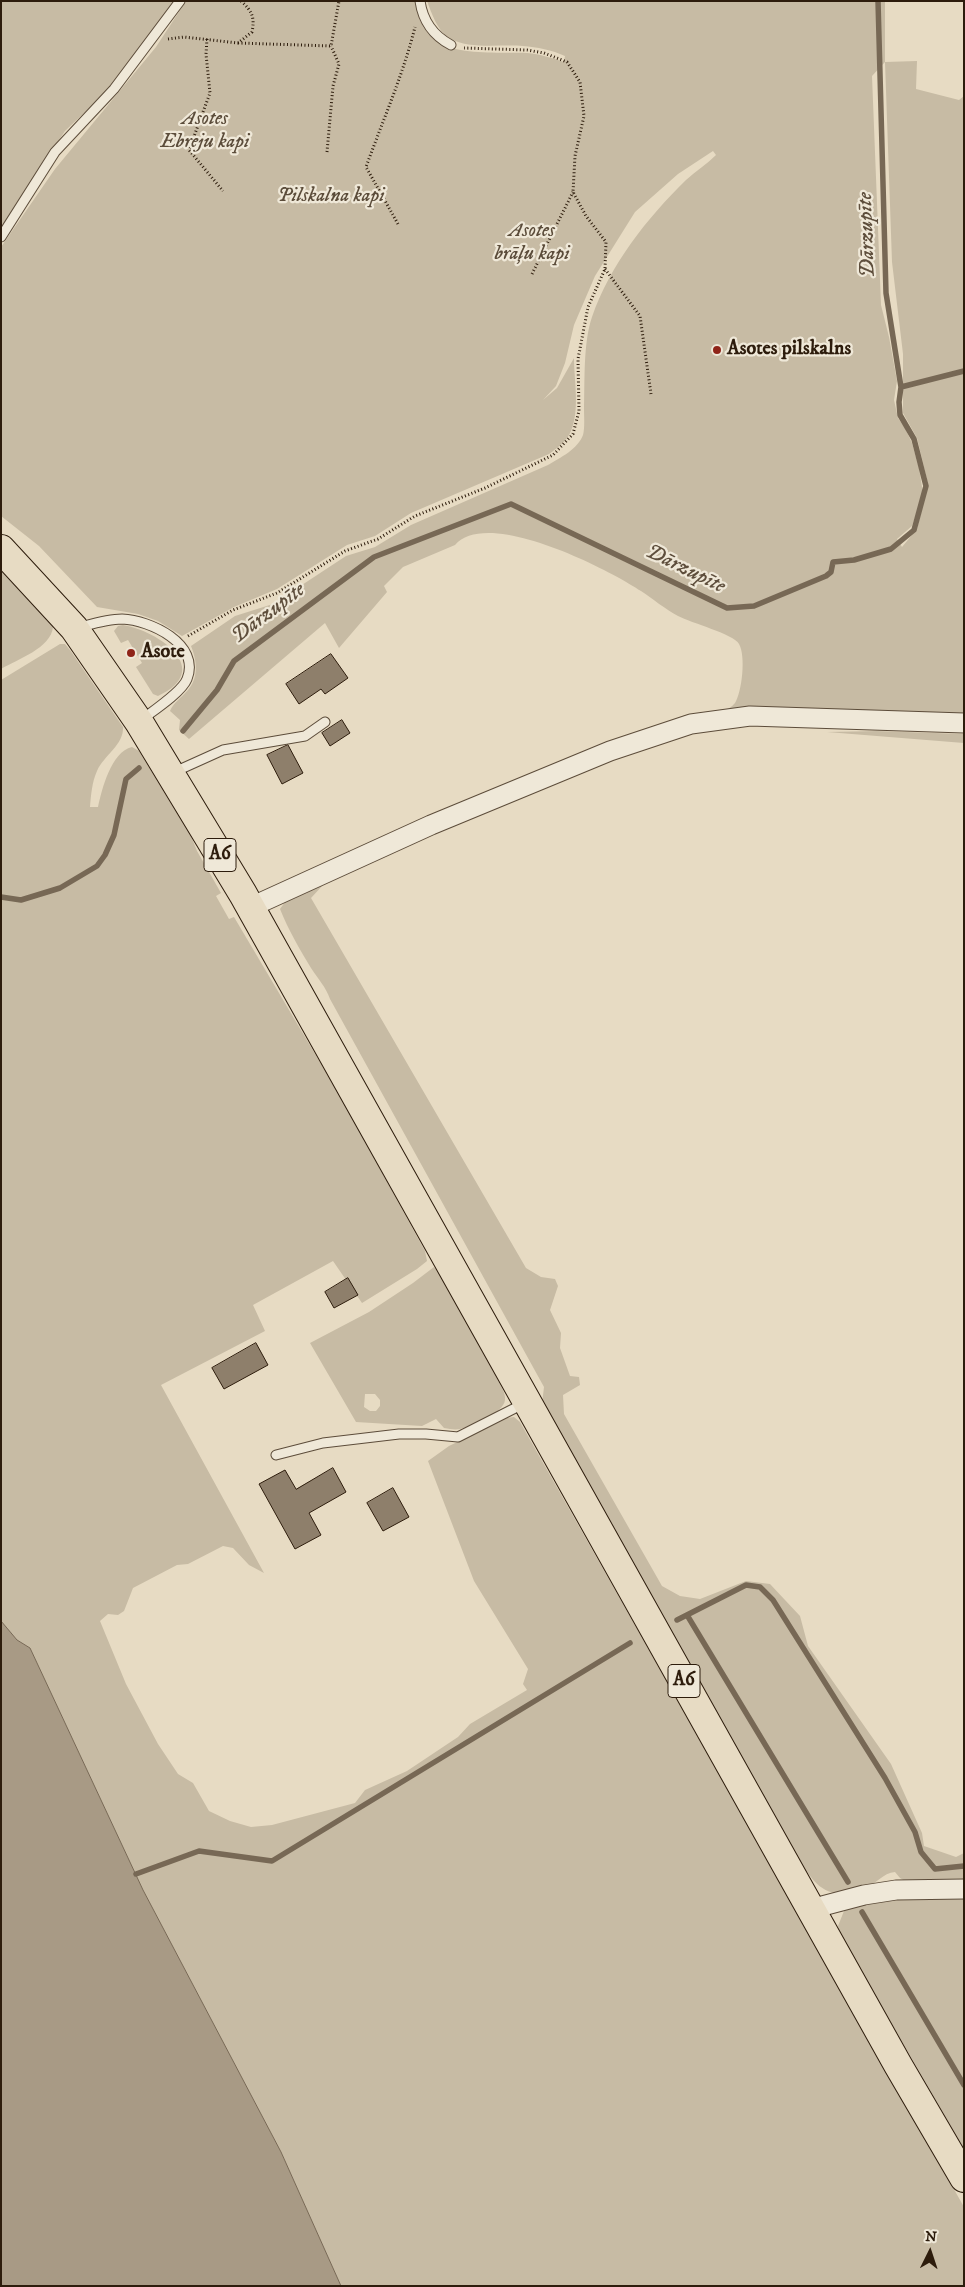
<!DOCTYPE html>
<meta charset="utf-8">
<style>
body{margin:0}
#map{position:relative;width:965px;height:2287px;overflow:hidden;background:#e7dbc3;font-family:"IM FELL DW Pica",serif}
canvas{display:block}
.frame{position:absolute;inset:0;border:2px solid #2d1c0c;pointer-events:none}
.north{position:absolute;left:905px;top:2227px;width:50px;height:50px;-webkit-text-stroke:4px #efe8d8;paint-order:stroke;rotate:4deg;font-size:14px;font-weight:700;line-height:20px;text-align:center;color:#2d1c0c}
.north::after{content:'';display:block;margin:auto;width:18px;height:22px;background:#2d1c0c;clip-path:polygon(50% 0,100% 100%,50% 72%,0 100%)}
</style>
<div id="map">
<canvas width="965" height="2287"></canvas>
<div class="frame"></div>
<div class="north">N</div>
</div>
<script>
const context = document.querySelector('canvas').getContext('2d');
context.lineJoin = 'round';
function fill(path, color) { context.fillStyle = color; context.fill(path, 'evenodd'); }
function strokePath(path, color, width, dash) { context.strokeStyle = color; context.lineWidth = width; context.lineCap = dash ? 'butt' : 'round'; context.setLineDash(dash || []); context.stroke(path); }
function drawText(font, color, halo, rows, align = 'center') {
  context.font = font + ' "IM FELL DW Pica",serif'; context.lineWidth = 4.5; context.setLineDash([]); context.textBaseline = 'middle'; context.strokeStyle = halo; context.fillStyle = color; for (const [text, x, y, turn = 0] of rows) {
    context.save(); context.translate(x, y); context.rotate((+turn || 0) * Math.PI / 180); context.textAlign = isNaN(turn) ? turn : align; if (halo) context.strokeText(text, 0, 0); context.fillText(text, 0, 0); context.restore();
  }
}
fill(new Path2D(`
 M1 1H176L106 92 65 131 31 181 1 231Z
 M186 1H416C420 62 484 51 527 53 540 54 552 58 564 62L565 56C552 50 537 47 523 46 500 44 470 50 449 38 437 30 432 14 427 1H885V62L917 61 916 89 959 100 964 96V718L723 712C727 709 732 707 735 703 742 692 746 656 739 644 734 634 691 623 678 616 665 609 653 599 641 591 608 569 487 507 455 545L403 567 384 586 387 592 339 648 325 623 189 739 179 730 180 720 170 711C174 702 181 698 188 690 199 677 197 661 191 646L235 616 273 604 346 556 375 547 411 525 548 465C560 458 578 449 583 435 585 428 584 416 584 409 585 381 583 343 592 317 610 265 647 218 686 180 696 171 707 164 716 155L713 151 678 174 635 212 595 276 574 325 565 363 556 386 543 400 557 388 574 358C574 380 580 410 571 431 567 441 557 448 549 454L411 513 375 536 347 545 277 589 234 607 182 636 158 621 138 614 97 607 39 546 1 516V247L55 169 156 47ZM885 62 892 262 903 354V413L917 438 928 484 917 529 902 547 897 539 912 526 923 493 919 468 912 443 905 428 898 418 894 400 897 381 889 337 881 305 872 76Z
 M1 570 53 627C51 648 18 659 1 669Z
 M123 625C159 631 215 670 158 696L153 694 136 667 142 663 128 640 121 643 114 631 118 626Z
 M60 644H65L70 650 123 727C124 745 104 755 97 771 92 782 91 795 90 807H98C102 789 111 752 132 747L139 751 191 836 197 851 221 893 216 896 229 919 234 917 340 1096 425 1251 427 1261 417 1269 362 1303 333 1261 253 1305 265 1331 161 1385 264 1573 249 1565 233 1548 223 1546 188 1564 177 1565 133 1588 124 1611 118 1615 108 1614 100 1621 126 1684 158 1744 178 1774 193 1783 209 1811 230 1821 251 1827 272 1825 355 1803 365 1790 407 1771 458 1737 470 1724 527 1690 523 1684 528 1669 474 1581 428 1461 449 1446 507 1418 514 1417 520 1422 964 2207V2286H341L281 2152 143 1890 30 1648 17 1640 1 1621V680Z
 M877 731 964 734V743L827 732Z
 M323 885 311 898 526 1268 541 1277 555 1279 558 1286 550 1310 561 1333 560 1348 570 1376 579 1377 580 1385 563 1395 564 1414 662 1586 680 1596 700 1599 746 1581 770 1584 800 1616 808 1646 891 1764 922 1833 924 1846 956 1857 964 1853V1882H907L900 1878 895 1872C883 1873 876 1884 865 1888 823 1905 812 1880 793 1850L542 1404 544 1387 330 999C326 987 318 979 311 968 300 950 288 929 280 909L287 899Z
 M434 1267 438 1271 497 1378C500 1385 506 1393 505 1400 504 1413 471 1426 460 1429 455 1430 450 1429 444 1428L436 1419 422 1426 356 1422 310 1343 369 1312 413 1283ZM365 1394H375L380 1400V1406L376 1411H370L364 1407Z
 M964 1896V2149L841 1936 838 1926 844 1911 867 1901Z`), '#c7bba4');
const water = new Path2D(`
 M1 1621 17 1640 30 1648 143 1890 281 2152 341 2286H1Z`);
fill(water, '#a89a85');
strokePath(water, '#776855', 1);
strokePath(new Path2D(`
 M901 387 964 371
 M183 731 217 690 234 661 374 557 511 504 727 608 754 606 826 576 831 572 833 562 854 560 891 549 914 530 926 486 914 439 900 415 899 402 901 387 886 293 878 1
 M1 897 21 900 60 888 97 866 105 855 114 835 126 779 139 768
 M687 1615 848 1882
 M677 1620 746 1585 760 1587 773 1600 885 1778 915 1832 921 1852 935 1869 964 1866
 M136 1874 199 1851 272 1861 630 1643
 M862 1912 964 2085`), '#776855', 5.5);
const building = new Path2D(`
 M331 654 348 678 325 694 321 689 299 704 286 684Z
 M342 720 350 733 330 746 322 733Z
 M288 745 303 773 282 784 267 755Z
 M348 1278 358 1295 334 1308 325 1292Z
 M256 1343 268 1365 224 1389 212 1368Z
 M333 1468 346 1492 309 1513 321 1535 295 1549 259 1484 285 1470 296 1489Z
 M393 1488 409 1517 383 1531 367 1503Z`);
fill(building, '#8e7f6b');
strokePath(building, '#2d1c0c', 1);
const service = new Path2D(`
 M420 1C423 22 434 36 451 45
 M1 237 55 152 114 89 180 1
 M77 628C92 624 107 619 122 619 150 620 201 644 187 679 182 692 153 711 141 720
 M172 773 223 750 305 736 325 722
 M276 1455 323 1443 399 1434H426L458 1437 525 1403`);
const minor = new Path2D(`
 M251 907 431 825 610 751 691 724 750 716 964 723
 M811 1909 864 1895 896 1890 964 1889`);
const trunk = new Path2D(`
 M1 549 74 628 139 722 243 894 898 2065 964 2178`);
strokePath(service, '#5c4c3a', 11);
strokePath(minor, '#5c4c3a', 21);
strokePath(trunk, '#2d1c0c', 30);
strokePath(new Path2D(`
 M168 39 184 37 238 43 252 32C255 17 252 11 241 1
 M207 39 206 54 210 93 189 150 223 191
 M238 43 331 46 339 1
 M327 152 333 86 339 64 331 46
 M398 224 366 167C383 120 403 75 415 27
 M543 252 553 257
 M605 269 640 316 651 394
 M532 274 573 192
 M188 636 233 610 277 593 345 551 378 539 415 516 485 488 553 455 573 434 579 411 578 359 588 307 605 269 606 242 586 216 573 192 575 156 584 116 580 82 567 62 544 53 527 50 464 48`), '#2d1c0c', 3, [1, 2.5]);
strokePath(service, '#efe8d8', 9);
strokePath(minor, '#efe8d8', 19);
strokePath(trunk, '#e7dbc3', 28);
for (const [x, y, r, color] of [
 [717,350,5,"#8f2418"],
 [131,653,5,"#8f2418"]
]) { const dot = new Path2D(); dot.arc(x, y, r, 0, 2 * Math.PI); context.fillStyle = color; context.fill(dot); strokePath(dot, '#efe8d8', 2); }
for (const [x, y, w] of [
 [220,855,32],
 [684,1681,32]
]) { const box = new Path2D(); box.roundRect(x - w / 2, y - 16.5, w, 33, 4); context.fillStyle = '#efe8d8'; context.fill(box); strokePath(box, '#2d1c0c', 1); }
drawText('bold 19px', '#2d1c0c', null, [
 ["A6",220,855],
 ["A6",684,1681]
]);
drawText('italic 20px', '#5b4c3a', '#efe8d8', [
 ["Asotes",205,120],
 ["Ebreju kapi",205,143],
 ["Pilskalna kapi",331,197],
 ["Asotes",532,232],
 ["brāļu kapi",532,255]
]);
drawText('bold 20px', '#2d1c0c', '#efe8d8', [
 ["Asotes pilskalns",727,350],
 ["Asote",141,653]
], 'left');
drawText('italic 21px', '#5e4e3c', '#efe8d8', [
 ["Dārzupīte",868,235,-92],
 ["Dārzupīte",685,570,26],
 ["Dārzupīte",269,614,-37]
]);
</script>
